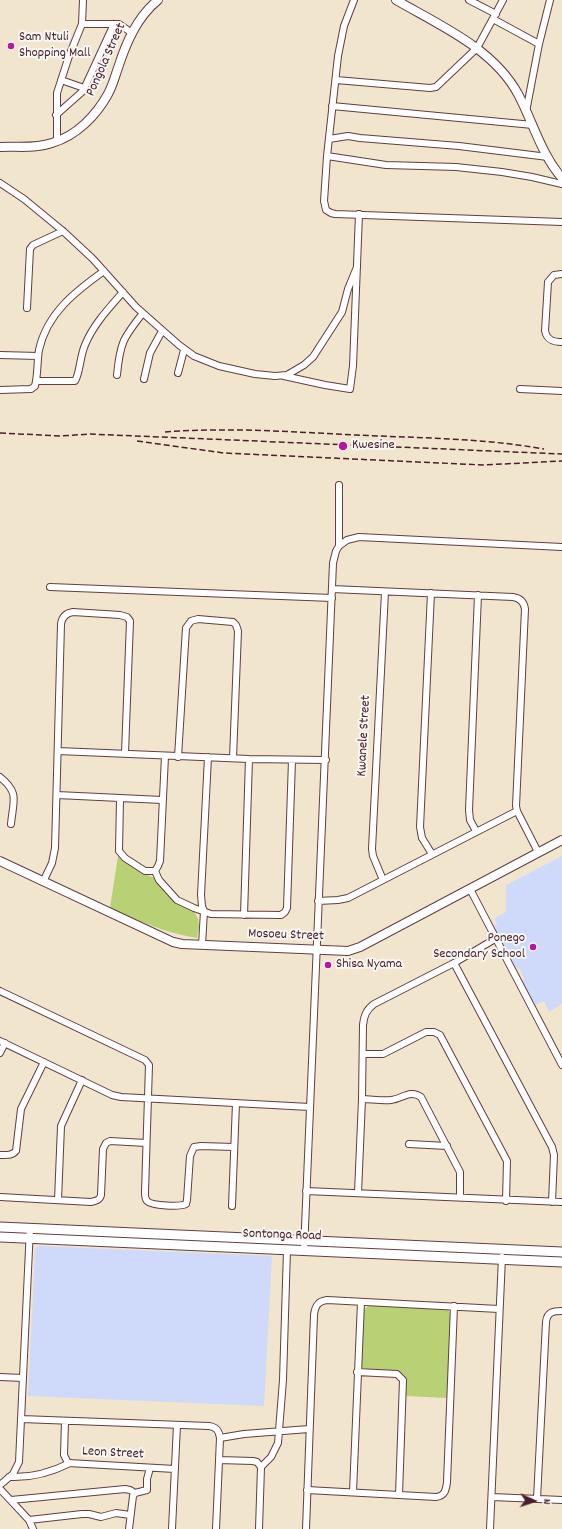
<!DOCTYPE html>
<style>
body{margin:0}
#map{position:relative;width:562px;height:1529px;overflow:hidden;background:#f1e5cd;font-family:Dekko,sans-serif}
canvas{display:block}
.north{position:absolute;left:514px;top:1481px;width:40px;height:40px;-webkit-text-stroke:3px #f6f6f2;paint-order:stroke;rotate:93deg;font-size:11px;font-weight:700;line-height:16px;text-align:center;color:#4a1f2b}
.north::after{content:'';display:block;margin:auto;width:14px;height:18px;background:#4a1f2b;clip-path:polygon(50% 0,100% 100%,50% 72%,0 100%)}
</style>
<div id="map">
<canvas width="562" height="1529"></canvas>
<div class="north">N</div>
</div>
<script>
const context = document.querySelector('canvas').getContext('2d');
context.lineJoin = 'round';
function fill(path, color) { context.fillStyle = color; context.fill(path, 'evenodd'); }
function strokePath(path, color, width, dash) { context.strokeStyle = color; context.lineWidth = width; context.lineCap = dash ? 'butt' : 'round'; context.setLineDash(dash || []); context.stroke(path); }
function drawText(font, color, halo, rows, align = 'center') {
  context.font = font + ' Dekko,sans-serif'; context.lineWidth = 4; context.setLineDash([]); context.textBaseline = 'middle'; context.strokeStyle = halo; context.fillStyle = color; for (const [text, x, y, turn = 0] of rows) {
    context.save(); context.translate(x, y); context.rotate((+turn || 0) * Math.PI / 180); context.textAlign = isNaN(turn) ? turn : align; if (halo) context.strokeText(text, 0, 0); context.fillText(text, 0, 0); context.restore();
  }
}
fill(new Path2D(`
 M562 856V1004L549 1012 544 1001 535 1005 523 983 524 978 520 969 516 968 493 926 497 924 495 918 506 912V885Z
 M40 1246 272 1256 264 1406 28 1396 35 1250 36 1247Z`), '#cfdafa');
fill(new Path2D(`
 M118 856 144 874 155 878 166 894 175 901 194 911 198 919 199 926 197 938C165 933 139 921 110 908Z
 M370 1305 444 1308 449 1311 451 1317 447 1398 405 1396 406 1383 402 1374 398 1372 362 1370 361 1369 363 1310Z`), '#b9d175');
const minor = new Path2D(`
 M354 0 344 26 338 56 327 156 324 201 326 210 331 213 335 214 562 222
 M469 0 496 14
 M493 19 539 44
 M82 24H119L132 33
 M61 80 84 88
 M336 80 430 88 436 87 477 48 503 0
 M332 106 533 125
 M526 112 539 44 550 0
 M56 115 83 91 114 24
 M329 139 348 136 360 138 459 146 548 157
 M57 141V93L69 56 82 24 83 0
 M327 156 386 165 456 167 502 172 532 177 562 184
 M0 183 24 199 63 231 93 259 136 307 179 345 194 356 219 366 255 374 275 376 287 375 304 365 313 357 342 312 348 289 357 267
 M562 274 554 275 548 282 545 331C547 340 553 342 562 342
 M27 308 30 249 33 245 63 231
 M0 355 38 356
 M178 373 184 350
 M117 375C120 343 123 338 143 313
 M284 376 325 385 350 389 353 366 359 214
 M144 379 150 353 162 331
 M36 381H75C80 373 80 356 85 345 93 325 109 308 123 292
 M520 389 562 391
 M0 390 31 389 35 386C38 374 37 362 39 350 47 313 76 291 104 271
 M339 546 347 540 359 537 562 547
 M50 587 332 598
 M332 589 513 597C520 598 524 602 525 609L516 806 517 811 538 852
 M431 593 420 827 422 838 432 854
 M58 751 249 759 326 760
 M178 757 186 628 191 621 198 619 233 622 236 625 238 631 233 758
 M0 777C20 793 13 801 11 824
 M57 795 162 800
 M120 799 119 851 125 858 145 871H155L159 880 177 900 194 908 211 914 281 915 285 912 287 908 292 760
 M476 831 470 820 469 810 478 595
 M155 871 158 866 160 861 165 756
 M383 880 373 856 372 849 385 592
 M43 882 52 863 55 848 61 624C62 617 66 613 73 612L120 615 127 617 130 621 125 753
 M470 889 562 1065
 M318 901 338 900 348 898 517 811
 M244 915 249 759
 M202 945 204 911 202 906 201 895 208 757
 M454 963 552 1147 554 1155 552 1202
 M0 991 145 1060 149 1065 145 1192C145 1195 145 1199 147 1201 152 1206 180 1207 186 1204L187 1200 190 1156 194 1147 201 1146 234 1147
 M0 1041 112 1095 121 1097 310 1107
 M0 1053 5 1043
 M363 1054H383L426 1032H434L440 1035 507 1161 506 1201
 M362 1099C371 1099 381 1101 391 1100 402 1099 410 1089 421 1097L460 1172V1197
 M409 1144 447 1146
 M0 1155C6 1155 12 1156 16 1151L21 1109 44 1062
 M306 1191 562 1202
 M358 1193 362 1099 363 1025C364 1016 366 1010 374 1004L454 963 495 939
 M0 1197 91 1202C96 1201 100 1200 101 1195L103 1149 106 1143 110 1141 146 1143
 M58 1200 61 1126 82 1080
 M232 1206 236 1103
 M304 1251 333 563 336 551 339 546V485
 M357 1372 397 1374 403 1380 399 1495
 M0 1377 23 1378
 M21 1419 209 1426C216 1427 219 1430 220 1438L216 1529
 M65 1421 64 1455 68 1463 175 1469
 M220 1438 244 1434 309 1429
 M219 1460 253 1461 257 1462 261 1467 259 1529
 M261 1467 271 1457 278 1443 283 1380 287 1250
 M9 1477C30 1478 52 1472 70 1463
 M0 1485 13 1474 19 1462 30 1228
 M0 1489 29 1520 33 1529
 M307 1490 436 1497C445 1496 446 1490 447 1482L454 1306
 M353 1492 361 1302
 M492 1497 562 1500
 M537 1499 546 1322C547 1312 553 1311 562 1311
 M11 1500 125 1489 130 1490 135 1493
 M29 1520 82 1514H89L101 1517 116 1513 130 1515
 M129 1529 133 1496 135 1493 147 1490V1479L150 1468
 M172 1529 177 1425
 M306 1529 314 1315C315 1306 318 1301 327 1300L499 1309
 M490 1529 502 1257`);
const tertiary = new Path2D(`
 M396 0C439 25 493 48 518 94 533 122 541 154 562 178
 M0 147C17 146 35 149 52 143 76 136 96 116 108 94 113 85 115 76 118 68 126 43 137 17 158 0
 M0 861 173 942 182 944 348 951 360 947 562 840`);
const secondary = new Path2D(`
 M0 1227 562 1252
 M0 1237 562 1262`);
strokePath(minor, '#633d43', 8);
strokePath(tertiary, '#633d43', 10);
strokePath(secondary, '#633d43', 11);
strokePath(minor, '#fff', 6);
strokePath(tertiary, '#fff', 8);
strokePath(secondary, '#fff', 9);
strokePath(new Path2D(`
 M165 432C229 427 293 432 356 435 419 438 482 438 544 449
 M0 433 61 436 90 434 113 435 562 454
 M137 441 224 453 483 465 562 461`), '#4a1f2b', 1.5, [6, 3]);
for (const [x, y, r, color] of [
 [11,46,4,"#b5179e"],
 [343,446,5,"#b5179e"],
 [533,947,4,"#b5179e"],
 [328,965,4,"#b5179e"]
]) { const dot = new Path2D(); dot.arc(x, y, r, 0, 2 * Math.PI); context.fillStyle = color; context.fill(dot); strokePath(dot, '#f6f6f2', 1.5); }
drawText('14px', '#4a1f2b', '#f6f6f2', [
 ["Sam Ntuli",19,38],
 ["Shopping Mall",19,54],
 ["Kwesine",352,446],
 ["Ponego",525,939,"right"],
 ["Secondary School",525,955,"right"],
 ["Shisa Nyama",336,965]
], 'left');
drawText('14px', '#4a1f2b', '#f6f6f2', [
 ["Pongola Street",107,60,-66],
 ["Kwanele Street",365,736,-87],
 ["Mosoeu Street",286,936,2],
 ["Sontonga Road",282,1236,2],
 ["Leon Street",113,1454,3]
]);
</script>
